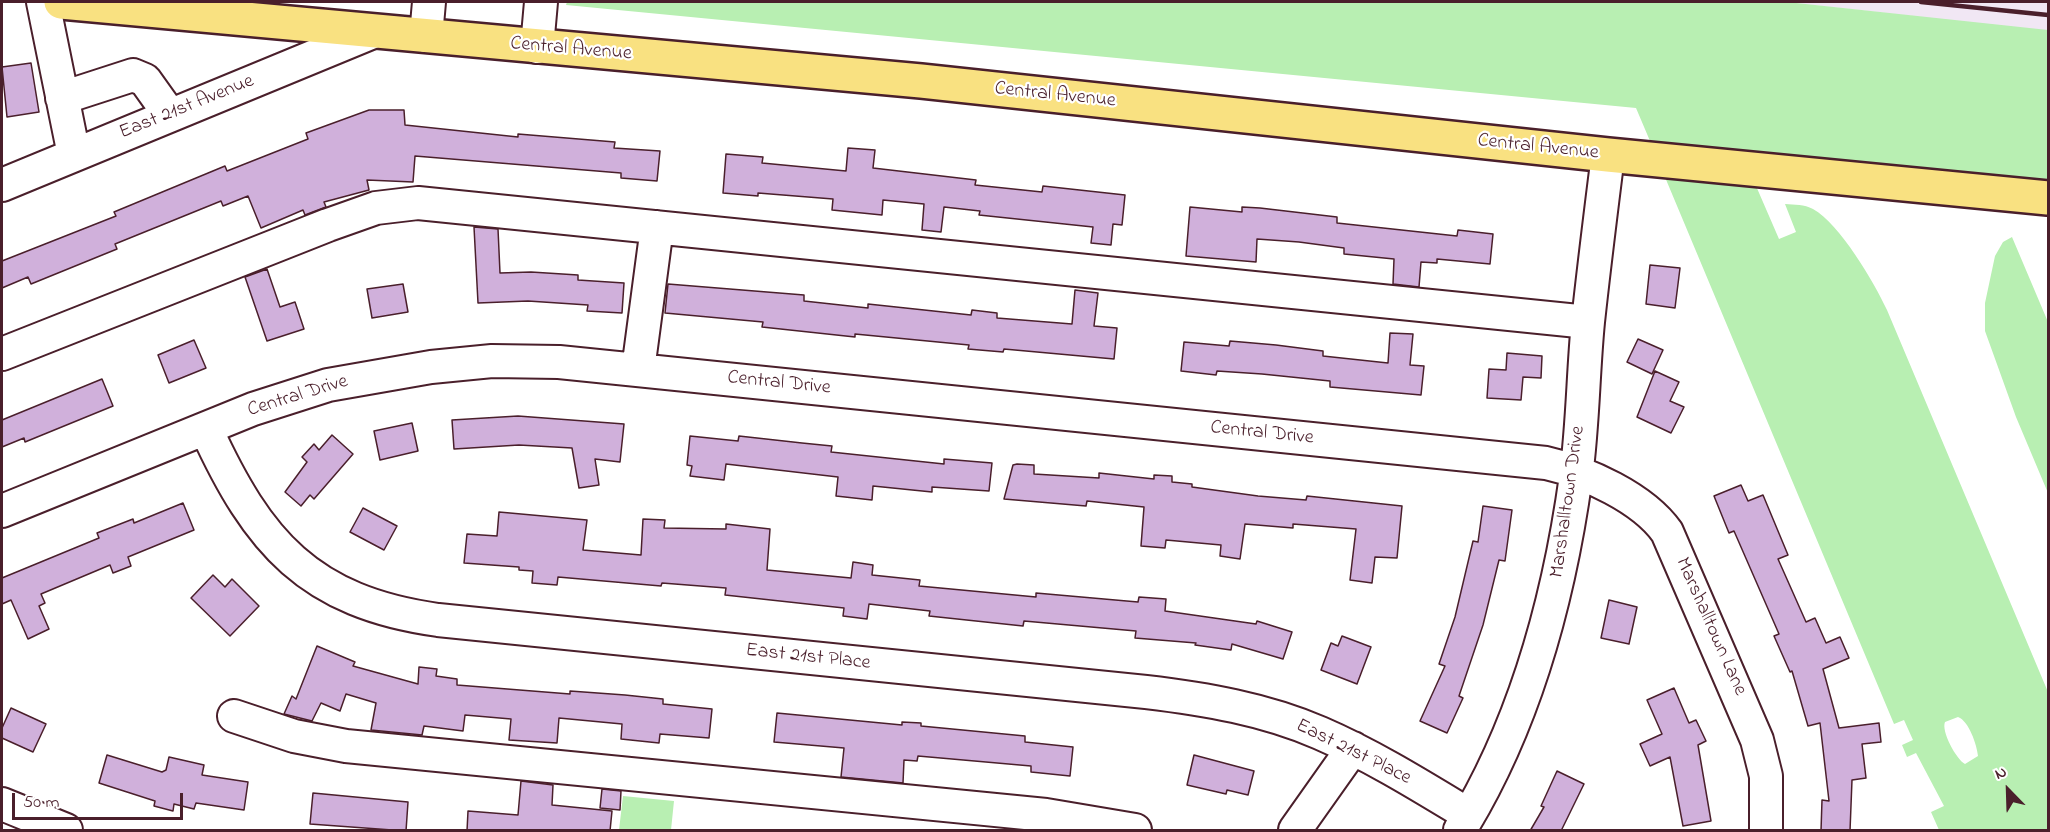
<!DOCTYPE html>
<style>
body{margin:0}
#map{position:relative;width:2050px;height:832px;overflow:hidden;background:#fff;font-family:"Indie Flower",sans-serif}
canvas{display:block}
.frame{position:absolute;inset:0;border:3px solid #4a1f2b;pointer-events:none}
.north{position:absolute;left:1978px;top:760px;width:60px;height:60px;-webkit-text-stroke:4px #fff;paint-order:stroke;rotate:337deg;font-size:16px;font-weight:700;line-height:24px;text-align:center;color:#4a1f2b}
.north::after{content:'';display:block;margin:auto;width:21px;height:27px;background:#4a1f2b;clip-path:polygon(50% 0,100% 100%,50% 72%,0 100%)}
.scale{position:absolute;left:12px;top:793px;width:171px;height:27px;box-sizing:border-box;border:3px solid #4a1f2b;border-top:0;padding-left:8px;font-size:18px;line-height:21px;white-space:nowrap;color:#4a1f2b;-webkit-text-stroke:4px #fff;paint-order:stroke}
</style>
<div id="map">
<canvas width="2050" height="832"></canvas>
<div class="frame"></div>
<div class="north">N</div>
<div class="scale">50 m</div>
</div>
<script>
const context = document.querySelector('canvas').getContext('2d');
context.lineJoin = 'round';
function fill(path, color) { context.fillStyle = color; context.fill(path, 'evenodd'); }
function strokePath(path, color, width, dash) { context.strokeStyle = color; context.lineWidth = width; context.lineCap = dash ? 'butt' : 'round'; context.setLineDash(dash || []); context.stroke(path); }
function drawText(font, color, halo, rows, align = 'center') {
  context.font = font + ' "Indie Flower",sans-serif'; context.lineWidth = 4.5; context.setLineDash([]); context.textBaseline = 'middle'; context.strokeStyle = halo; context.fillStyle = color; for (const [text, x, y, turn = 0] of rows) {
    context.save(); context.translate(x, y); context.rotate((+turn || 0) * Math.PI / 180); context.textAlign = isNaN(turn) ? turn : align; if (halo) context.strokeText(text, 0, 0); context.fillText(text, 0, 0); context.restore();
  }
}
fill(new Path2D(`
 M1786 2H2048V31Z`), '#f1e7f4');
fill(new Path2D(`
 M567 2H1787L2048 30V182L1650 141 1636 108 566 5Z
 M1662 170 1753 179 1779 239 1796 232 1785 204C1795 205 1804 204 1813 209 1840 224 1874 282 1887 310L2048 692V830H1939L1931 812 1944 806 1916 753 1907 757 1902 745 1913 740 1904 720 1894 724ZM1958 717C1969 721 1977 745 1978 756L1965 764C1956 759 1941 731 1945 722Z
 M2012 237 2048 322V493L2016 417 1985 331V303L1995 256 2003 242Z
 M623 796 674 801 671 830H619Z`), '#b8efb2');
const building = new Path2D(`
 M31 63 39 112 7 117 2 67Z
 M369 110H404L405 125 518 137V134L615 142 614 148 660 151 657 181 621 178V173L415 156 413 182 367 180 369 190 324 202 326 207 305 215 303 210 261 228 248 196 223 206 221 201 115 244 117 249 31 284 28 277 2 288V261L116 216 114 212 225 166 227 171 308 139 306 133Z
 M848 148 875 150 873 168 976 180 975 185 1042 192 1043 186 1125 195 1122 225 1113 224 1111 245 1091 243 1093 227 979 215 980 211 944 207 941 232 922 230 924 204 883 200 882 215 832 210 833 199 758 193V196L723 193 726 154 763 157 762 163 846 171Z
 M1190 207 1242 212V207L1260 208 1337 217V223L1457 236 1458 230 1493 234 1490 264 1437 259V263L1421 262 1419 287 1393 284 1394 259 1344 254V248L1299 242 1257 239 1256 262 1186 256Z
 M474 227 498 229 500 273 531 272 578 275V280L624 283 622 313 587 311 588 305 528 301 478 303Z
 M1650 265 1680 268 1675 308 1646 304Z
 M267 269 280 307 295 302 304 329 267 341 245 277Z
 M403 284 408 312 372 318 367 289Z
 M668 284 804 295V301L868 308V304L971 315 972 310 997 313V318L1072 324 1075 290 1098 293 1094 326 1117 328 1114 359 1004 349 1003 352 968 349 969 345 855 334V337L762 327 763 322 665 313Z
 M1390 333 1413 334 1410 365 1424 366 1421 395 1330 387V381L1262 374 1217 371 1216 375 1181 371 1184 342 1229 346 1230 341 1276 345 1323 351V356L1388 363Z
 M1638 339 1663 350 1652 374 1627 362Z
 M194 340 206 368 169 383 158 355Z
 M1507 353 1542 356 1541 378 1523 377 1521 400 1487 398 1489 369 1506 370Z
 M1655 371 1679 382 1670 401 1684 407 1671 433 1637 417Z
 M102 379 113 406 25 442 24 438 2 447V420Z
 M518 416 624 424 620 462 595 459 599 485 579 488 572 448 519 445 454 449 452 420Z
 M412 423 418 451 380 460 374 431Z
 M332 435 353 454 314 499 310 495 301 506 285 492 307 462 302 457 314 444 319 450Z
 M690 436 738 441 739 436 802 443 832 446 831 452 944 464V459L992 463 989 491 932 487V492L873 486 872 500 836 496 838 477 726 464 724 480 690 476 692 466 687 465Z
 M1017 464 1034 465V474L1099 478V473L1154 479V475L1172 476V482L1192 484V487L1258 496 1306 500 1307 496 1402 506 1397 558 1375 557 1372 583 1350 580 1356 529 1293 524V528L1245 524 1240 559 1220 556 1221 545 1166 540 1165 548 1141 546 1144 507 1087 501 1086 506 1004 499 1013 465Z
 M1741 485 1748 501 1763 495 1788 555 1778 559 1806 622 1815 618 1826 643 1840 637 1849 658 1823 669 1839 728 1879 723 1881 742 1862 744 1866 778 1852 780 1850 831H1821L1822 800 1829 801 1820 723 1808 726 1792 671 1790 672 1774 636 1779 634 1734 531 1729 533 1714 496Z
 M183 503 194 530 128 557 131 566 113 573 110 565 41 594 45 603 39 606 49 629 28 639 11 600 2 604V578L99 538 97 533 133 519 134 523Z
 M1483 506 1512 510 1505 561 1499 560 1483 625 1459 696 1463 698 1447 733 1420 721 1445 666 1439 664 1455 617 1473 541 1478 542Z
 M363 508 397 526 384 550 350 532Z
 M499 512 587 520 583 550 641 555 643 519 665 520 664 528 726 529V524L770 529 767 570 851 578 853 562 873 565 872 575 920 580 919 586 1036 597V593L1138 602 1139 597 1166 599 1165 611 1256 624 1257 621 1292 632 1283 659 1232 644 1231 650 1195 645 1196 643 1135 638 1136 631 1024 621 1023 626 929 616 930 611 869 604 867 619 843 616 844 608 725 595 726 588 662 583 661 586 558 577 557 585 532 583 533 571 519 570V567L464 563 467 534 497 536Z
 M213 575 225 587 232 579 259 606 230 636 191 598Z
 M1609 600 1637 607 1629 644 1601 638Z
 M1342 636 1371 647 1357 684 1321 670 1331 643 1338 646Z
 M317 646 355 662 353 666 418 684 419 667 437 669 436 676 457 679V685L570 694V691L625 695 663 699V704L712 709 709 738 660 734 659 743 621 739 622 724 559 718 557 743 509 740 511 719 465 715 463 731 424 726 422 735 371 730 376 703 346 694 340 711 321 703 312 721 284 714 292 696 296 699Z
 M1674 688 1689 723 1696 720 1706 741 1698 745 1711 821 1683 826 1670 757 1650 766 1640 744 1662 734 1647 700Z
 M11 708 46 724 33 752 2 738V728Z
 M777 713 902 725V722L921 723V726L1025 736V742L1073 747 1070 776 1031 772V766L918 756 917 761 904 760 903 783 841 777 844 748 774 742Z
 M107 755 162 772 166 770 169 757 204 765 202 775 248 782 244 810 196 803 194 809 174 804 173 811 154 806 155 801 99 783Z
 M1194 755 1254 771 1248 795 1227 790 1226 794 1187 785Z
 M1557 771 1584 784 1561 831H1530L1544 807 1541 806Z
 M521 781 553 785 552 805 612 811 610 831H467L468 811 518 815Z
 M602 789 621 791 620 810 600 808Z
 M313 793 408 802 406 831 310 824Z`);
fill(building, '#d0b0db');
strokePath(building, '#4a1f2b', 1.5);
const minor = new Path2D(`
 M43 2 74 155
 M426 36 429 2
 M537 47 541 2
 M62 98 133 75 145 80 170 115
 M2 185 373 32
 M2 354 328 225 376 208 418 203 1588 322
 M638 370 657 227
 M206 429C258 543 309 602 438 620L1146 692C1205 699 1265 709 1320 733 1373 756 1421 786 1469 815
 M2 511 253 409 328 385 431 367 492 361 559 362 1546 463C1586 472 1643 498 1667 532L1757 740 1766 776V830
 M234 716 294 736 346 746 1046 815 1135 830
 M2 804 66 830
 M1295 830 1353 748
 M1460 830C1526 723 1559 599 1576 476 1583 425 1583 373 1588 322 1594 266 1601 211 1608 155`);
const major = new Path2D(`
 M61 2 921 81 1608 155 2048 198`);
strokePath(minor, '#4a1f2b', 36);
strokePath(major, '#4a1f2b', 38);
strokePath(minor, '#fff', 32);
strokePath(major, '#f9e181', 33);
strokePath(new Path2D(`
 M1921 2 2048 15`), '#4a1f2b', 4.5);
drawText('20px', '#4a1f2b', '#fff', [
 ["Central Avenue",571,50,5],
 ["Central Avenue",1055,96,6],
 ["East 21st Avenue",187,108,-22],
 ["Central Avenue",1538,148,6],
 ["Central Drive",779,384,6],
 ["Central Drive",298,397,-17],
 ["Central Drive",1262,434,6],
 ["Marshalltown Drive",1569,502,-82],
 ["Marshalltown Lane",1710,627,66],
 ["East 21st Place",808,658,6],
 ["East 21st Place",1353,753,26]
]);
</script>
